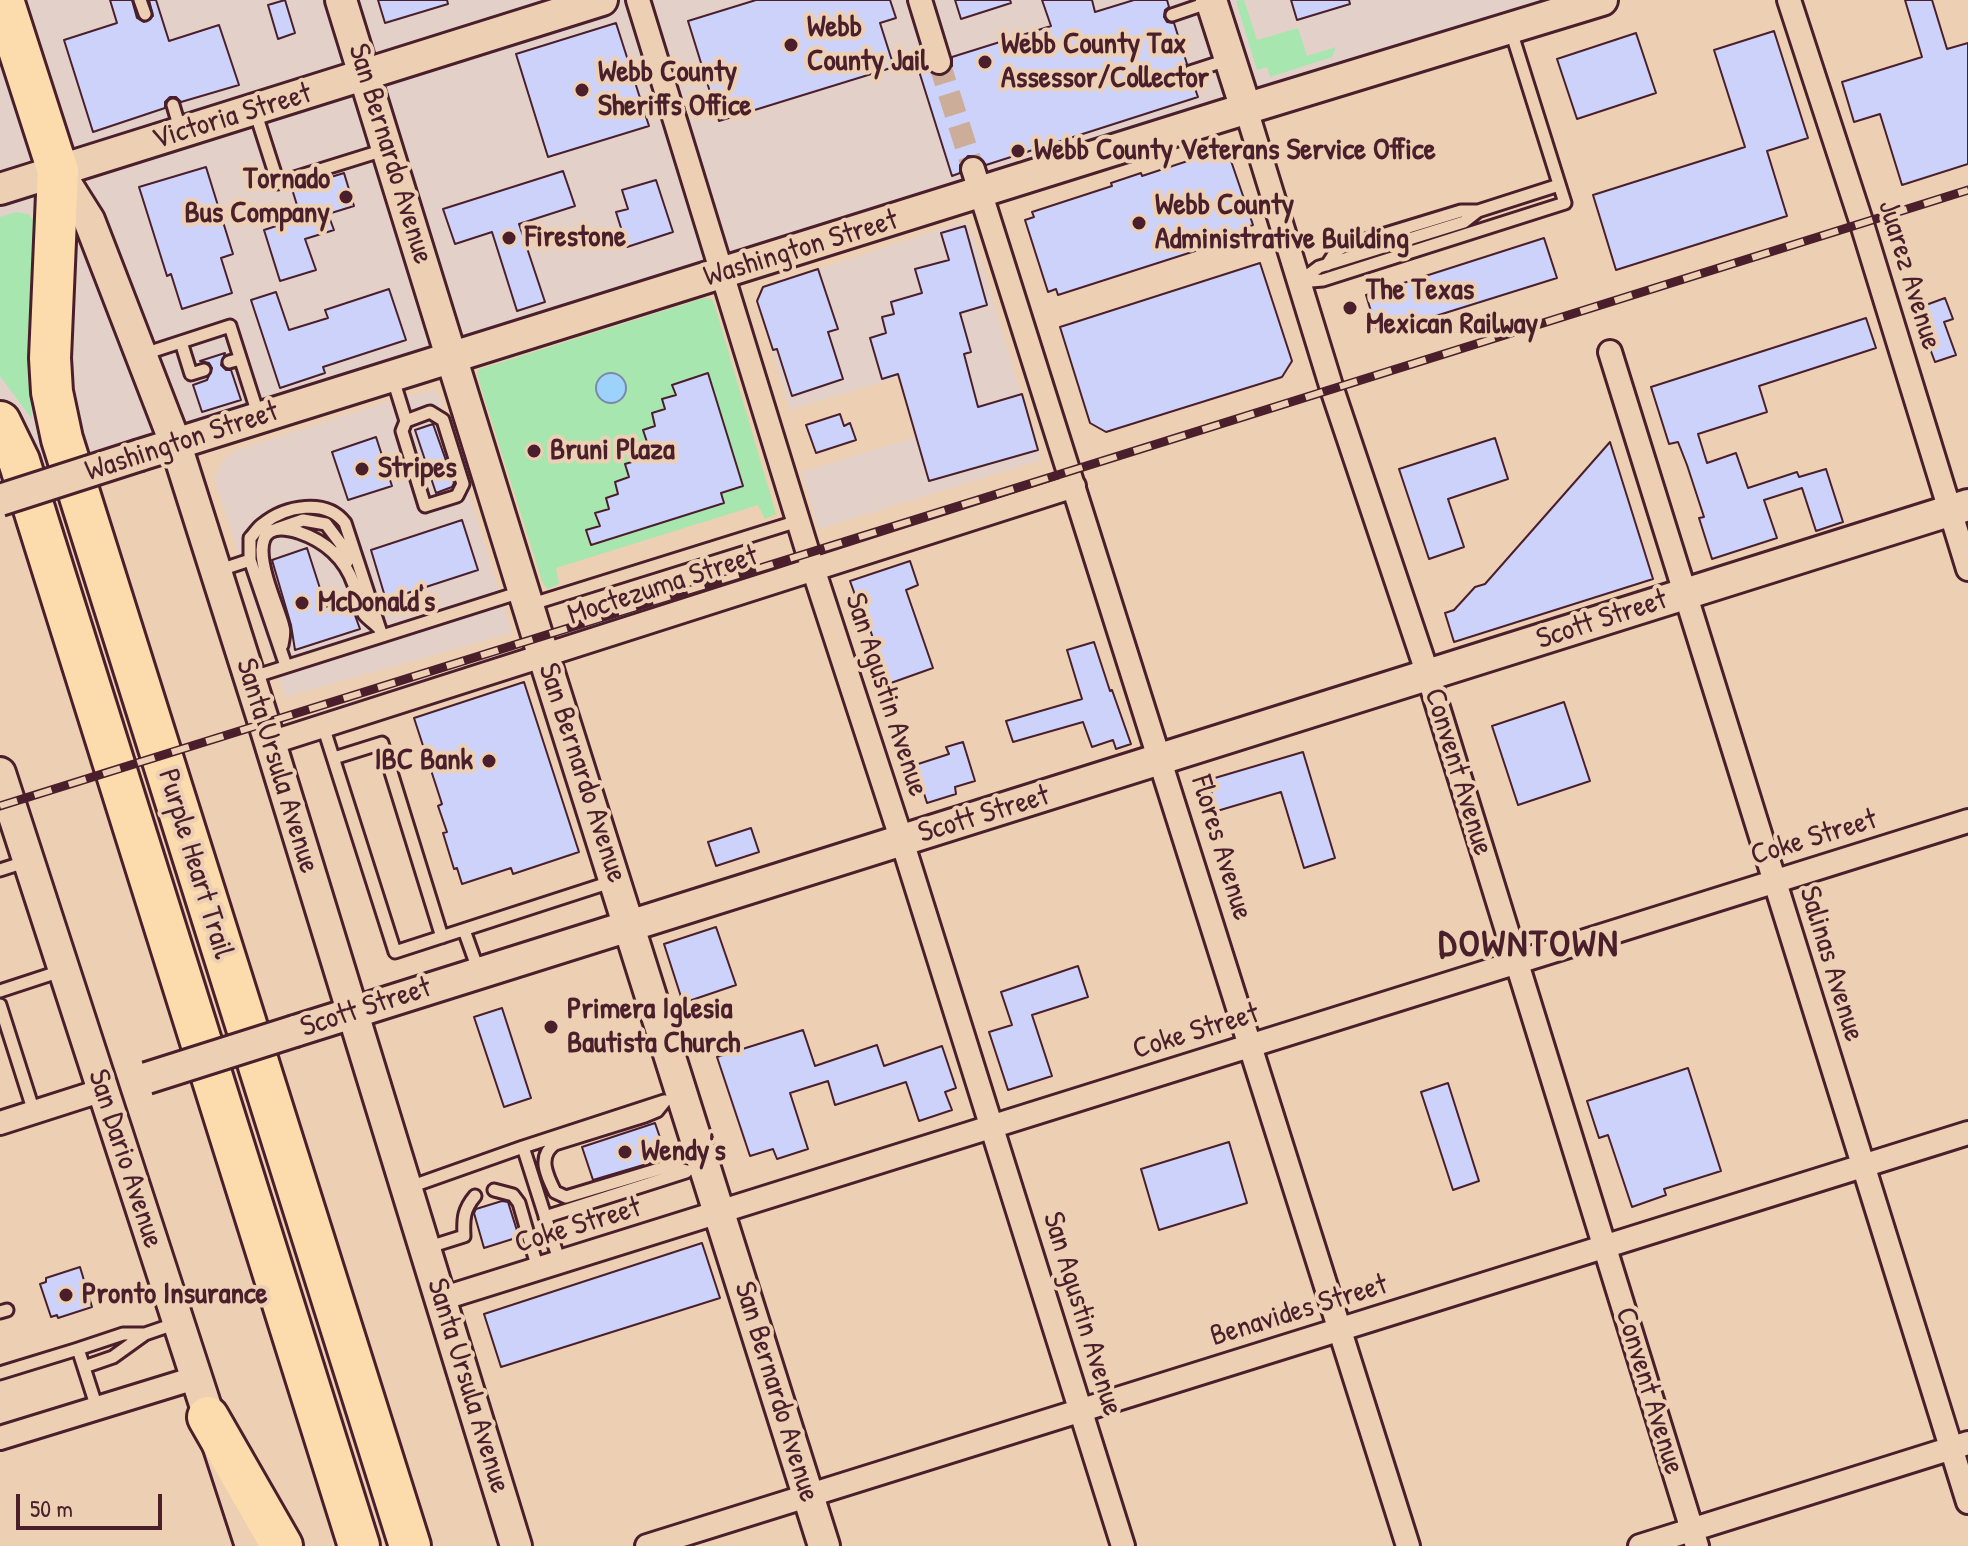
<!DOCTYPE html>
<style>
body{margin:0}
#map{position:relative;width:1968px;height:1546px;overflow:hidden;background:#edd0b4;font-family:"Patrick Hand",sans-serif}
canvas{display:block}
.scale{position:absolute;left:16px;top:1494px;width:146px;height:36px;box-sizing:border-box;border:4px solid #4a1f2b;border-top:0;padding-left:10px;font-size:24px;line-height:28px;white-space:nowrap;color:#4a1f2b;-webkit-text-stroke:6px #edd0b4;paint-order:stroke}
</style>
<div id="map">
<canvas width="1968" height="1546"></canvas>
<div class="scale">50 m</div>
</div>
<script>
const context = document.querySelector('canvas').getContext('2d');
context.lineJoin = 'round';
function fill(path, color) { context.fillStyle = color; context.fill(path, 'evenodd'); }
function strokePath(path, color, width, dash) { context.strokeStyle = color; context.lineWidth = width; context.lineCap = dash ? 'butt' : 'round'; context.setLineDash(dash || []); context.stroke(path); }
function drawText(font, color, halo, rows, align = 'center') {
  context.font = font + ' "Patrick Hand",sans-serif'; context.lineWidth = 8; context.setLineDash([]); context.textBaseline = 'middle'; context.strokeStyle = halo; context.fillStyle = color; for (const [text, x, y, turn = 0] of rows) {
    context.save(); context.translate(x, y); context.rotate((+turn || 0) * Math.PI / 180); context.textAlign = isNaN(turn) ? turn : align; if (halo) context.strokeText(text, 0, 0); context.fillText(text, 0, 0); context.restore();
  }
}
fill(new Path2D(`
 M0 0H1602L0 500Z
 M965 221 969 226 976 244 1041 460 819 529 801 472 916 437 899 377 790 410 757 301 763 287Z
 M433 390 439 395 512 633 285 697 216 484 215 477 219 467 226 457 238 450 386 402Z`), '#e3d1c9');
fill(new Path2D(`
 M1244 0 1257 40 1298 28 1307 56 1336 47 1332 57 1270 77 1267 67 1257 70 1236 1Z
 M16 212 28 214 35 222 29 372 32 419 0 376V217Z
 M704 298 712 299 717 313 776 514 765 519 758 505 556 568 559 584 547 589 542 581 482 391 477 373 480 369Z`), '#a7e6ae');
const water = new Path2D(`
 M596 388a15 15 0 1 1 30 0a15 15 0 1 1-30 0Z`);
fill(water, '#9dd2fb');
strokePath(water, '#7c8aa8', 2);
const building = new Path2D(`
 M110 0H132L137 18 144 22 153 16 149 0H156L169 41 219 25 239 85 181 102 176 97H170L165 102V108L93 132 64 40 117 23Z
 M285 0 295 33 278 39 268 5Z
 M378 0H447L448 4 385 23Z
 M756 0H890L896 18 880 23 894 67 719 121 688 21Z
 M955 0H1010L1011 3 961 19Z
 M1042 0H1092L1095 12 1134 0H1167L1169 7 1165 10 1164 17 1167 22 1174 23 1187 64 1183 67 1182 74 1185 79 1192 80 1198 97 986 165 977 156H968L960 165V173L952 176 918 68 926 66 935 75H944L952 66V57L1051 26Z
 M1291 0H1349L1350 4 1297 20Z
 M1905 0H1932L1947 49 1968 43V164L1902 185 1880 114 1854 122 1842 82 1922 57Z
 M616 23 649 126 548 157 516 54Z
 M1774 31 1808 138 1767 151 1787 216 1616 270 1593 195 1745 147 1714 50Z
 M1636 33 1656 93 1577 119 1557 59Z
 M1218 151 1220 158 1229 155 1253 225 1243 228 1245 235 1058 295 1056 289 1048 292 1025 220 1034 217 1032 212 1112 186 1111 183 1141 173 1142 176Z
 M206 167 233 254 221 258 232 293 182 309 171 274 167 276 139 187Z
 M563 171 575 206 519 224 545 302 517 311 492 232 455 244 443 209Z
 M344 173 354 206 328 214 334 230 305 239 316 270 280 281 264 230 301 218 292 189Z
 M656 180 673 232 627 247 616 212 628 209 622 190Z
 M965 226 987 305 960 313 971 352 964 354 978 407 1022 394 1038 450 929 481 898 374 882 379 870 338 886 333 882 317 894 314 891 302 922 293 915 269 949 260 941 233Z
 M1544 238 1557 278 1378 334 1366 295Z
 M1260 263 1292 361 1282 377 1106 432 1090 423 1060 327Z
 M818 269 838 329 828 332 843 379 792 396 777 349 773 350 757 301 763 287Z
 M389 289 406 340 323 367 325 373 280 388 251 300 276 292 289 330 328 318 325 310Z
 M1945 298 1953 319 1944 322 1956 355 1935 362 1915 309Z
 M1866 318 1876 348 1759 386 1767 412 1698 434 1707 463 1736 453 1748 488 1797 472 1799 477 1826 469 1843 522 1816 531 1802 488 1764 500 1777 538 1712 559 1699 518 1704 517 1687 465 1678 442 1669 444 1651 387Z
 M225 353 221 365 226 370H231L241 400 202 412 193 385 207 380 212 368 209 363 200 361Z
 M708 373 743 486 721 493 724 503 591 545 586 530 600 526 595 513 609 509 606 498 618 494 615 482 629 477 625 464 642 459 639 448 648 445 643 430 655 426 652 413 665 409 662 399 676 395 672 385Z
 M840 414 844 426 850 423 856 440 816 453 806 425Z
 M433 424 454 483 452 487 436 493 415 430Z
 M376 437 392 486 348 500 332 452Z
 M1495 438 1508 479 1448 499 1464 547 1429 559 1399 469Z
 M1610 442 1653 579 1454 642 1445 613 1454 610 1475 587 1485 584Z
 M462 520 478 570 386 600 371 550Z
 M307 548 326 607 349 599 360 629 295 650 291 625 272 560Z
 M910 561 918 585 906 590 933 668 888 684 862 605 859 606 850 581Z
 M1094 642 1110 691 1112 690 1131 744 1116 749 1113 740 1092 747 1083 722 1013 742 1006 721 1082 699 1067 650Z
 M524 682 579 852 513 874 511 868 462 884 457 868 454 869 443 833 447 832 438 806 442 804 414 718Z
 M1564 702 1590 781 1518 805 1492 726Z
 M963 742 975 781 955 787 956 794 927 803 915 765 949 754 946 747Z
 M1303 752 1335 858 1304 868 1281 792 1217 811 1208 780Z
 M751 828 759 852 716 866 708 842Z
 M716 927 736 985 683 1003 664 944Z
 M1078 966 1088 997 1032 1015 1052 1076 1008 1090 989 1032 1012 1025 1001 992Z
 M502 1008 531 1098 504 1107 474 1017Z
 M803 1030 815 1066 877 1045 884 1066 942 1046 956 1088 945 1092 952 1110 919 1121 906 1082 835 1105 828 1081 790 1093 808 1149 777 1159 773 1149 750 1156 717 1057Z
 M1688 1068 1721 1171 1664 1189 1666 1195 1632 1207 1608 1135 1599 1138 1587 1101Z
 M1448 1083 1479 1181 1453 1190 1421 1092Z
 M655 1123 667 1158 593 1180 582 1147Z
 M1229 1142 1247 1203 1159 1230 1141 1169Z
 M502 1201 508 1202 519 1237 484 1248 474 1213 476 1209Z
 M702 1243 720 1298 501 1367 484 1314Z
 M80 1267 92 1307 58 1318 57 1315 51 1317 40 1284 46 1282V1278Z`);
fill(building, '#cdd2fb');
strokePath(building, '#4a1f2b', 2);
strokePath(new Path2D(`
 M939 62 973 169`), '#ccad99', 22, [22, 11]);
const lane = new Path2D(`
 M140 0 145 14
 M1172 15 1210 2
 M1190 72 1227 60
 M173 105 181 132
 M255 111 278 183 384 150
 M1327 265 1336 251 1343 247 1461 211H1478
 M1299 282 1323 280 1565 203 1511 31
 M1299 282 1319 267 1464 222 1478 211 1559 185
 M181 342 191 374 204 370
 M144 354 230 326 259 417
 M229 362 240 359
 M392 376 406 421 402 431 425 506 457 496 463 484 443 420 430 412 406 421
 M277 529 303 520 326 524 341 544 347 562
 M217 571 250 560
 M529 605 798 521
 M282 645C283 639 285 633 283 627 277 601 231 512 298 532 325 541 345 559 354 585 357 594 359 607 364 614 368 619 374 623 378 627
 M286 666 250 560V538C254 534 258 527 263 524 285 506 326 498 345 523L382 636
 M250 678 524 591
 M323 726 395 952 614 881
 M334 758 382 743 442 937
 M0 870 28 861
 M464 930 479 972
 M0 991 64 970
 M0 1005 34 1112
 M665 1101 657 1111 645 1116 555 1144C537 1156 547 1176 555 1192L566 1197 669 1166 687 1171
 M523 1147 560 1263
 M407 1188 523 1147 664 1101
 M494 1190 513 1195 519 1203 538 1269
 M545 1217 686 1172
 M426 1248 464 1236C463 1218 464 1209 475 1196
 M0 1312 7 1310
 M84 1367 113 1357 145 1334
 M0 1373 78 1349
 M97 1408 78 1349 123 1334H145L177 1323`);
const street = new Path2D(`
 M638 0 808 553 902 841 1123 1546
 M920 0 939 62
 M1789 0 1862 224 1968 569
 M1246 109 1332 389 1428 675 1697 1546
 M973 169 1408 1546
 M1610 352 1968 1502
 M270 743 1074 486
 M0 1123 103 1090
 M441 1299 1968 821
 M0 1438 195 1378
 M647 1546 1968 1133
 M1640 1546 1968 1443`);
const secondary = new Path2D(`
 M341 0 538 638 824 1546
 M1211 0 1246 109
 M58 171 89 220 176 445 264 723 516 1546
 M0 189 602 0
 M140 455 1222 116 1602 0
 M0 773 251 1546
 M295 1031 1968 505`);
const highway = new Path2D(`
 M3 0 58 171 50 358 52 392 62 439 410 1546
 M0 422 19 461 359 1546
 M208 1417 282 1546`);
strokePath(lane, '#4a1f2b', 17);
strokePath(street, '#4a1f2b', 28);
strokePath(secondary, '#4a1f2b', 36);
strokePath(highway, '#4a1f2b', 46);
strokePath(lane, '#edd0b4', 11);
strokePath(street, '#edd0b4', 22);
strokePath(secondary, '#edd0b4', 30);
strokePath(highway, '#fcdcac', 40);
const rail = new Path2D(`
 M0 806 1968 190`);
strokePath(rail, '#4a1f2b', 9);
strokePath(rail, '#edd0b4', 6, [18]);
const secondaryBridge = new Path2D(`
 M0 500 140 455
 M147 1078 295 1031`);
strokePath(secondaryBridge, '#4a1f2b', 36, []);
strokePath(secondaryBridge, '#edd0b4', 30);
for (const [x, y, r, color] of [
 [791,45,8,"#4a1f2b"],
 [985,62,8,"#4a1f2b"],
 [582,90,8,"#4a1f2b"],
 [1018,151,8,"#4a1f2b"],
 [346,197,8,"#4a1f2b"],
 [1139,223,8,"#4a1f2b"],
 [509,238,8,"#4a1f2b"],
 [1350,308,8,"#4a1f2b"],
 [534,451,8,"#4a1f2b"],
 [362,469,8,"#4a1f2b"],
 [302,603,8,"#4a1f2b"],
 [489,761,8,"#4a1f2b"],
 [551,1027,8,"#4a1f2b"],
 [625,1152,8,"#4a1f2b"],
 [66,1295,8,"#4a1f2b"]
]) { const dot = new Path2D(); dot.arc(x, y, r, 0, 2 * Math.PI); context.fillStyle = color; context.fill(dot); strokePath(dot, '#edd0b4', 3); }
drawText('bold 30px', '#4a1f2b', '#edd0b4', [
 ["Webb",807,28],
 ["County Jail",807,62],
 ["Webb County Tax",1001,45],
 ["Assessor/Collector",1001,79],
 ["Webb County",598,73],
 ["Sheriffs Office",598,107],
 ["Webb County Veterans Service Office",1034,151],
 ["Tornado",330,180,"right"],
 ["Bus Company",330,214,"right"],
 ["Webb County",1155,206],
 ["Administrative Building",1155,240],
 ["Firestone",525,238],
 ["The Texas",1366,291],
 ["Mexican Railway",1366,325],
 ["Bruni Plaza",550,451],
 ["Stripes",378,469],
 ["McDonald's",318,603],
 ["IBC Bank",473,761,"right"],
 ["Primera Iglesia",567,1010],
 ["Bautista Church",567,1044],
 ["Wendy's",641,1152],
 ["Pronto Insurance",82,1295]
], 'left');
drawText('30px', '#4a1f2b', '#edd0b4', [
 ["Victoria Street",232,117,-17],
 ["San Bernardo Avenue",390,154,73],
 ["Washington Street",801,249,-17],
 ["Juarez Avenue",1909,275,73],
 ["Washington Street",182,442,-18],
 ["Moctezuma Street",663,586,-18],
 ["Scott Street",1602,620,-18],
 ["San Agustin Avenue",886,695,72],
 ["Santa Ursula Avenue",277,766,73],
 ["Convent Avenue",1458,772,73],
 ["San Bernardo Avenue",582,773,72],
 ["Scott Street",984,815,-17],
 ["Coke Street",1814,838,-17],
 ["Flores Avenue",1221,848,73],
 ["Purple Heart Trail",195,864,73],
 ["Salinas Avenue",1831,964,73],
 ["Scott Street",366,1008,-18],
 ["Coke Street",1196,1032,-17],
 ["San Dario Avenue",125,1159,72],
 ["Coke Street",578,1226,-17],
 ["Benavides Street",1299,1311,-17],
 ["San Agustin Avenue",1082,1314,73],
 ["Santa Ursula Avenue",468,1386,73],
 ["Convent Avenue",1649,1391,73],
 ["San Bernardo Avenue",776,1392,73]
]);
context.letterSpacing = '2px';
drawText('bold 38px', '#4a1f2b', '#edd0b4', [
 ["DOWNTOWN",1529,946]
]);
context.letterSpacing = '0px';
</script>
